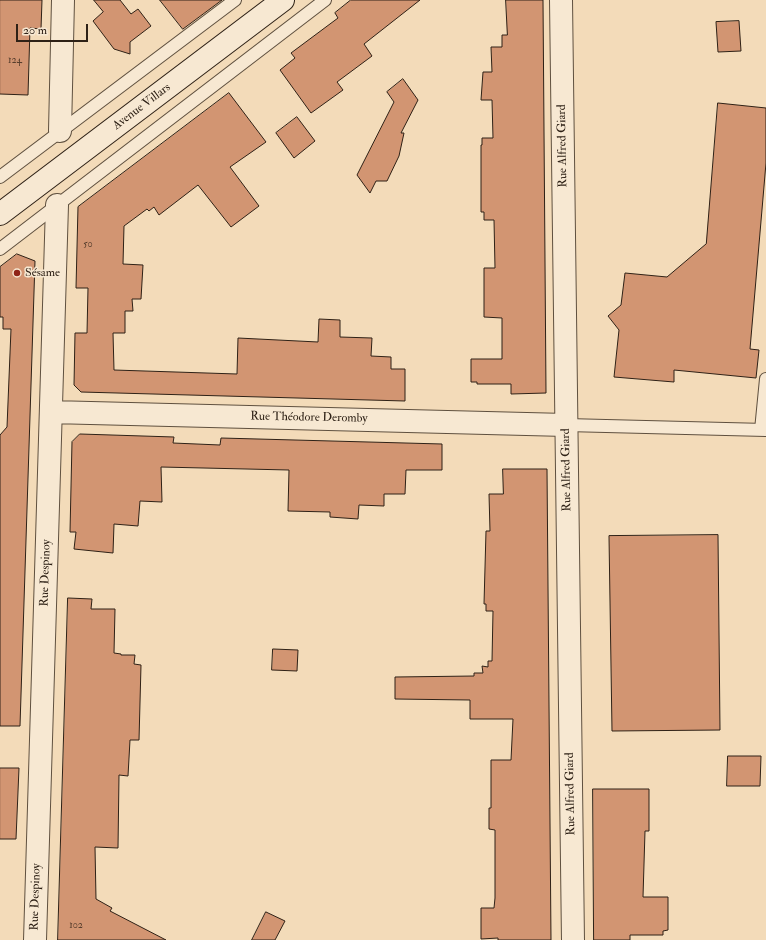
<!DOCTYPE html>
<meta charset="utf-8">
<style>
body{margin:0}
#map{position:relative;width:766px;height:940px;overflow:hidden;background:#f3dbb9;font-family:"IM FELL Double Pica",serif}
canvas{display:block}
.scale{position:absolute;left:16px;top:24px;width:72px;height:18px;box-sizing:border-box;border:2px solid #2e2116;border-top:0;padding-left:5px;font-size:12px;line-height:14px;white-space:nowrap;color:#2e2116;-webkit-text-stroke:3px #f7e8d2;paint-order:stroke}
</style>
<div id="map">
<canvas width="766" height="940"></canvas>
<div class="scale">20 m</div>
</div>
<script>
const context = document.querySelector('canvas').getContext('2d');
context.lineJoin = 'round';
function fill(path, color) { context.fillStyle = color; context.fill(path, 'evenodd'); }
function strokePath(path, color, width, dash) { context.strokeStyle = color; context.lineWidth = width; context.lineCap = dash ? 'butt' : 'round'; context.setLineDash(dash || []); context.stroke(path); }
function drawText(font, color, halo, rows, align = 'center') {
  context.font = font + ' "IM FELL Double Pica",serif'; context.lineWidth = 3; context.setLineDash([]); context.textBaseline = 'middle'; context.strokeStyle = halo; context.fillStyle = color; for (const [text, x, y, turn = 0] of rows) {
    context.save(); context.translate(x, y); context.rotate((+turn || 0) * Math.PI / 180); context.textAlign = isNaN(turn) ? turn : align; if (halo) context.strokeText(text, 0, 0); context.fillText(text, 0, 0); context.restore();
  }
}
const building = new Path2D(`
 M0 0H42L41 29 30 28 28 95 0 94Z
 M94 0H120L131 14 138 9 151 26 130 42V54L114 49 93 21 103 12Z
 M160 0H222L183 29Z
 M351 0H420L364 44 372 56 337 82 343 90 311 113 280 70 295 58 291 53 338 18 335 13Z
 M506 0H543L546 393 511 394V384H477V382H471V359H502V318L484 317V268H495L494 220H484V212H481V145H482V138H493L492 100H481L483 72H492L491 47H502V35H507Z
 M739 21 741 51 718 52 716 22Z
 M403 79 418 100 401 133H404L399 156 387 181H376L370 193 357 175 394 102 387 92Z
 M229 93 266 142 230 167 259 206 231 227 198 185 159 215 154 207 149 211 147 209 124 226 123 264 143 265 141 299H132L133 311H125V333H113L114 370 237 374 238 338 318 342 319 319 340 320V337L372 338 371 356 391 357V369H405V401L81 392 74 385 75 333H87L88 288H76L78 207Z
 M718 103 766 108V163L750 349 759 350 756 378 674 370V382L614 377 619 330 608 316 621 305 625 273 667 277 706 244Z
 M297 117 315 141 294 158 276 133Z
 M17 254 35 261 20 726H0V435L7 427 11 329H3V317H0V267Z
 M80 434 174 437 173 443 220 445 221 438 442 444V470H406L405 494H384V506L359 505 358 519 330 517V512L288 511 289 470 161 467 162 502 140 501 138 526 114 524 113 553 74 549 76 532H70L72 442Z
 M503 469H547L551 940H498V938L481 939V908H494L495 898V830L489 829V808H491V760H511L513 719H470V700L395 699V677L474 676V673H483L482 666 488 667V661H492L493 611H486V604H484L486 531H490L489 494H503Z
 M718 535 720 730 612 731 609 536Z
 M68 598 92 599 91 609H115L114 653 121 654V655H135L134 664 141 665 139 740H130L128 776 119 775 118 848 95 847 96 899 112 908 110 911 166 940H58Z
 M273 649 298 650 297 671 272 670Z
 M728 756H761L760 786H727Z
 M0 768H19L16 839H0Z
 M593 789H649V831H645L643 897H668V930L663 931V935H630V940H594Z
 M266 912 285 921 275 940H252Z`);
fill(building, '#d29572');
strokePath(building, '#2e2116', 1);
const lane = new Path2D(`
 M0 177 235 0
 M0 249 325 0
 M566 425 766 430
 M761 430 766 379`);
const street = new Path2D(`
 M561 0 573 940
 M60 131 63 0
 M51 412 566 425
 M35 940 57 205`);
const secondary = new Path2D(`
 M0 214 283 0`);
strokePath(lane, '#5f503f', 14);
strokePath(street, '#5f503f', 24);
strokePath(secondary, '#2e2116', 24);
strokePath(lane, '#f7e8d2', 12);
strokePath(street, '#f7e8d2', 22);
strokePath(secondary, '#f7e8d2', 22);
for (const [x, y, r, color] of [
 [17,273,4,"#8f2418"]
]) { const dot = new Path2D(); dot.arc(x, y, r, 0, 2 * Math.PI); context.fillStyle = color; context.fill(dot); strokePath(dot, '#f7e8d2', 1.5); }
drawText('10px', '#573e2d', null, [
 ["124",15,61],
 ["50",88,245],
 ["102",76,926]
]);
drawText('12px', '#2e2116', '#f7e8d2', [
 ["Avenue Villars",142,107,-37],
 ["Rue Alfred Giard",563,146,-91],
 ["Rue Théodore Deromby",309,418,1],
 ["Rue Alfred Giard",567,470,-91],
 ["Rue Despinoy",46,573,-88],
 ["Rue Alfred Giard",571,794,-91],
 ["Rue Despinoy",36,897,-88]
]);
drawText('12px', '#2e2116', '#f7e8d2', [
 ["Sésame",25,273]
], 'left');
</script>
